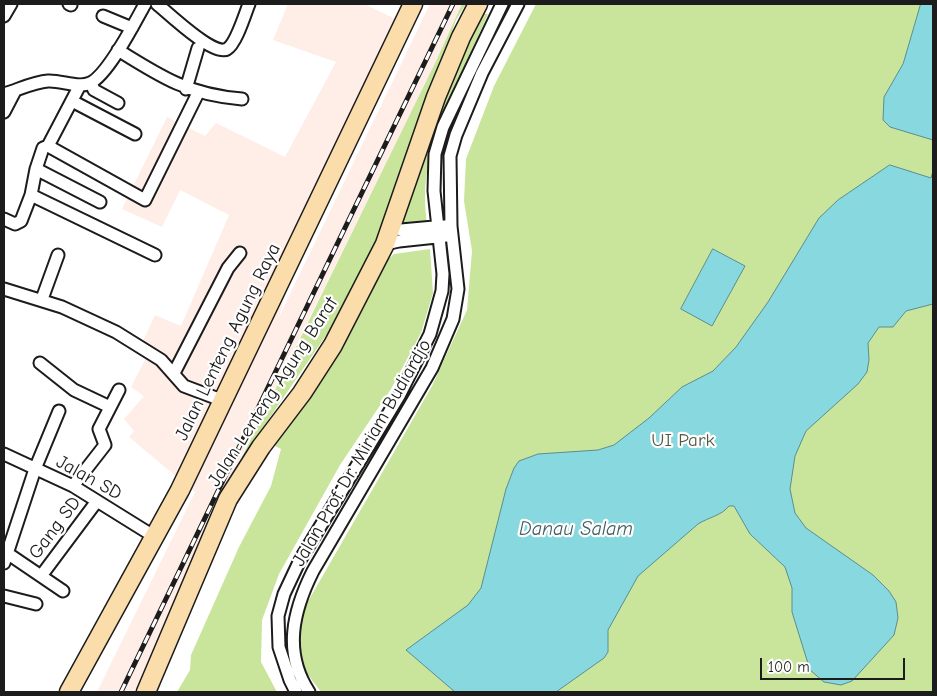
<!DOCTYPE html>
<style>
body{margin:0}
#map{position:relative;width:937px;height:696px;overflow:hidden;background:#fff;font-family:"Comic Neue",sans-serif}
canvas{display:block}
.frame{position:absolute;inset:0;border:5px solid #1c1c1c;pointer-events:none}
.scale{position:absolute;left:760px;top:658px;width:145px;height:22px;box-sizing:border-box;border:2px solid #1c1c1c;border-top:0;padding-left:6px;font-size:15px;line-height:18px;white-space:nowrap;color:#1c1c1c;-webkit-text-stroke:4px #fff;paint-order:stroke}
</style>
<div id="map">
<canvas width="937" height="696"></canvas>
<div class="frame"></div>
<div class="scale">100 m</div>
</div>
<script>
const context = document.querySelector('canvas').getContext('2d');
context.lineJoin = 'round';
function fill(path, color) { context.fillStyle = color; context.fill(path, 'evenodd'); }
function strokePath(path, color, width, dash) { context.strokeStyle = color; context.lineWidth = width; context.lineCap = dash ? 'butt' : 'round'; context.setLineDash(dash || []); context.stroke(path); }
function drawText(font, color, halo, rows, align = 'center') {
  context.font = font + ' "Comic Neue",sans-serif'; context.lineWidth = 4.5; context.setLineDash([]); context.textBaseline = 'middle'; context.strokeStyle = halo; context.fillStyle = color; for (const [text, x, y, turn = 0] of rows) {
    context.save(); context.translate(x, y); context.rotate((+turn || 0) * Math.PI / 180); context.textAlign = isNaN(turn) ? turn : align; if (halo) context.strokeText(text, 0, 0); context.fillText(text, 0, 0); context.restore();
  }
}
fill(new Path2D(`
 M288 4H364L402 22 310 207 279 317 430 4H462L436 61 212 516 140 692H97L195 492 129 437 134 431 124 419 144 396 131 387 146 358 138 352 155 315 181 326 229 215 180 190 162 227 122 209 167 117 205 136 216 123 285 157 336 62 273 40Z`), '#feeee7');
fill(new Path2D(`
 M462 4H466L456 20 448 43 379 243 329 331 240 461 436 61Z
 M536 4H933V692H321L284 643 432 386 467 310 472 251 464 201 466 159 494 86Z
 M481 13 488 14C465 67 424 141 425 198 425 207 426 216 427 225L406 226 400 222 461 50Z
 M430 249 433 293 421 333 391 389 340 465 279 574 262 620 261 662 277 692H177L190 670 191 655 239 547 271 486 281 449 269 443 382 265 394 254Z`), '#c9e59b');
const water = new Path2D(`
 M921 4H933V140L890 127 883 120 884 97 903 64Z
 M890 165 931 178 933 171V304L906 311 893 327H879L868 343 869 360 867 372 858 384 806 431 795 456 790 489 795 513 806 528 873 575 889 591 896 602 898 618 894 635 852 681 841 685 824 682 810 670 792 612V588L785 567 750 534 734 506H729C721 516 709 517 698 524L638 576 608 630V652L604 658 556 692H455L406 650 468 605 481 588 506 489 514 468 519 461 538 454 598 450 614 445 649 418 682 387 713 371 736 347 768 302 819 218 838 200Z
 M713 249 745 266 712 326 681 309Z`);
fill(water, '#87d8df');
strokePath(water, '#5c8d91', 1);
const minor = new Path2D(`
 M69 4 71 5
 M157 4C168 13 214 57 227 49 236 44 245 14 249 4
 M4 16 11 4
 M103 16 132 28
 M118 50C161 77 189 95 242 99
 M91 83 94 90 118 103
 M186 89 198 48
 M4 94C18 90 33 82 48 81 61 80 78 89 90 83 108 75 135 22 145 4
 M72 101 135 134
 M4 112 15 91
 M48 146 145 200 198 93
 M36 169 100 202
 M31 195 155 255
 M4 219 15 224 21 221 31 195 36 169 43 148 48 146 80 85
 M392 228 401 230 445 226
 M385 244 399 241 446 236
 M4 289 62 307 116 332 161 360 184 386 224 401
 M42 299 58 255
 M40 363 74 390 110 407
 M174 373 228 268 240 253
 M4 454 73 486 155 537
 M73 486 105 445 99 429 119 390
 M4 551 63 591
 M4 563 35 469 59 411
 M41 576 97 501
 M4 596 36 604
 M296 692 290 680 279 647 278 616 284 594 300 560 399 396 430 334 442 291 443 274 434 191 435 154 443 127 502 4
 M309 692C283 652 293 611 313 571L432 368 453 319 458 289 451 226 450 156 456 135 482 73 518 4`);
const primary = new Path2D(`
 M69 692 180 490 413 4
 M146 692 228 499 261 447 302 393 333 345 385 244 436 97 461 37 478 4`);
strokePath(minor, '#1c1c1c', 15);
strokePath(primary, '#1c1c1c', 21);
strokePath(minor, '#fff', 11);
strokePath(primary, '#faddab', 18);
const rail = new Path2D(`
 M121 692 453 4`);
strokePath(rail, '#1c1c1c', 5);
strokePath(rail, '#fff', 3, [9]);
drawText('19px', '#1c1c1c', '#fff', [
 ["Jalan Lenteng Agung Raya",228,342,-64],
 ["Jalan Lenteng Agung Barat",273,392,-57],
 ["Jalan Prof. Dr. Miriam Budiardjo",362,453,-60],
 ["Jalan SD",89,478,29],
 ["Gang SD",55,528,-53]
]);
drawText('19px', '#505842', '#fff', [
 ["UI Park",683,441]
]);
drawText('italic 20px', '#415e60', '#fff', [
 ["Danau Salam",576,529]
]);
</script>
